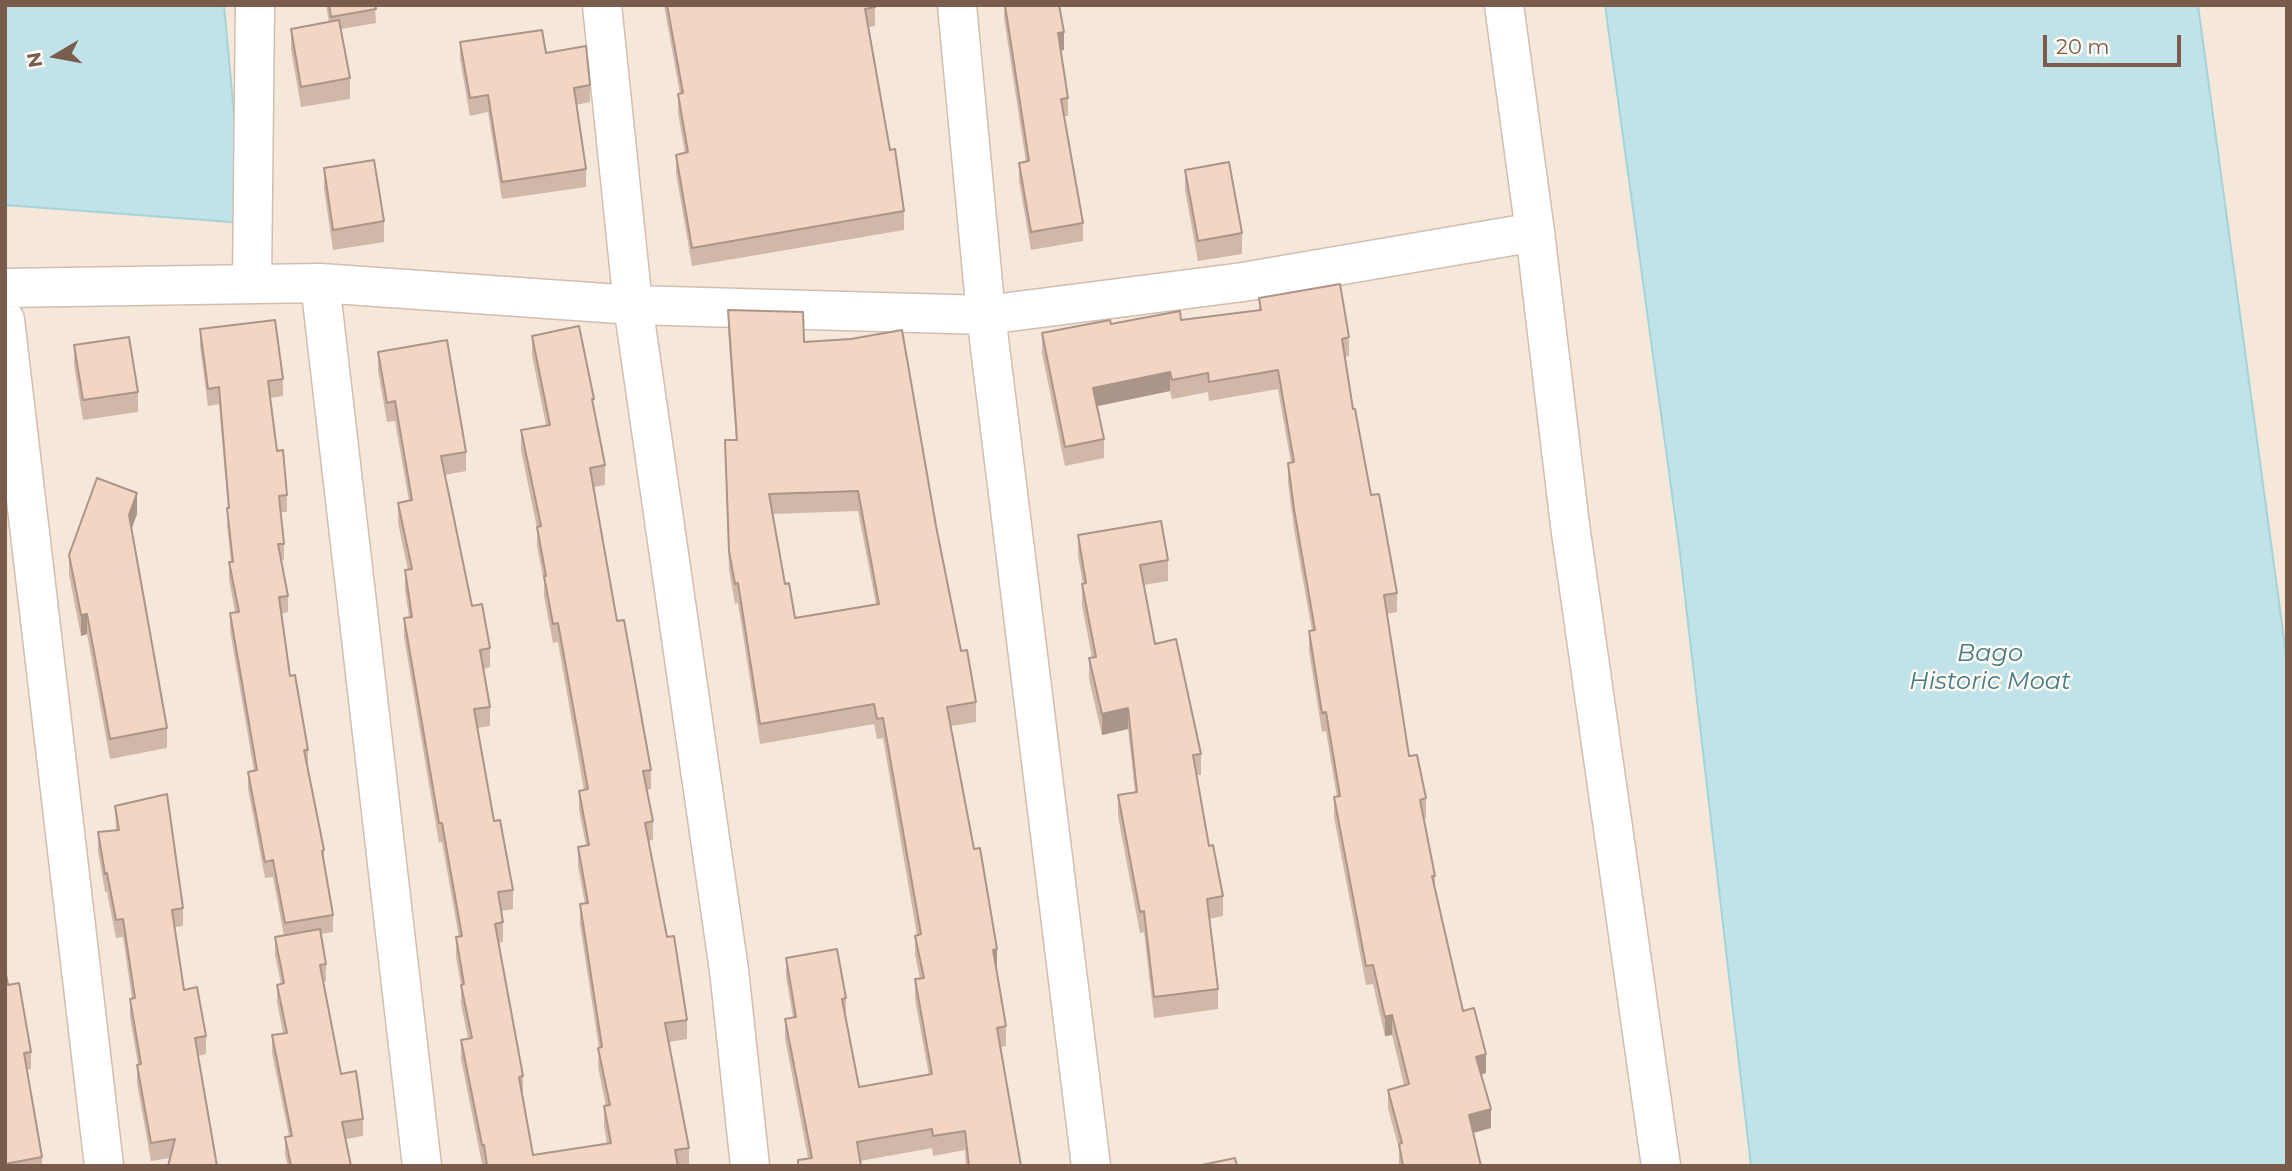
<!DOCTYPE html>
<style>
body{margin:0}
#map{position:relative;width:2292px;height:1171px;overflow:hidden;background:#fdf6ec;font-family:Montserrat,sans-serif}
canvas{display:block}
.frame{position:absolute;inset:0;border:7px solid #7a5c4d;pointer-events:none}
.north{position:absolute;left:21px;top:21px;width:70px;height:70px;-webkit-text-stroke:5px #fffaf3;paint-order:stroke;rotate:260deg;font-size:19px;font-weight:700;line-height:28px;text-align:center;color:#7a5c4d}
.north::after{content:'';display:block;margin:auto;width:24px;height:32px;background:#7a5c4d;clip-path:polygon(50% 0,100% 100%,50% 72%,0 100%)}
.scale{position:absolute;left:2043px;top:35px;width:138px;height:32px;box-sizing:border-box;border:4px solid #7a5c4d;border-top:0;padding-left:9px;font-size:21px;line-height:24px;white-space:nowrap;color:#7a5c4d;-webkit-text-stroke:5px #fffaf3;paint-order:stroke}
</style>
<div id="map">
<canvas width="2292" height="1171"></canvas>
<div class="frame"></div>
<div class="north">N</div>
<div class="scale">20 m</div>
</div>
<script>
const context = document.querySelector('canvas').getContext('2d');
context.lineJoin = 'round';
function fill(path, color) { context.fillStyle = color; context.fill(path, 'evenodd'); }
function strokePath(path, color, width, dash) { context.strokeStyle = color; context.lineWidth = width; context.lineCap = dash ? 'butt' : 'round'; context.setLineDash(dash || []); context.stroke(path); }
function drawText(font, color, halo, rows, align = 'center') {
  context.font = font + ' Montserrat,sans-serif'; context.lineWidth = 5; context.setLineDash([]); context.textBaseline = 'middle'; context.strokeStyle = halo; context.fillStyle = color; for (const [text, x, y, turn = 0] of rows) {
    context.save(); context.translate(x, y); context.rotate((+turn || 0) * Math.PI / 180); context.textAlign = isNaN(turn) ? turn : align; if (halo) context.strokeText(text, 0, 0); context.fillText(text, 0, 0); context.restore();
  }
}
fill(new Path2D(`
 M5 5H2287V1166H5Z`), '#f5e8da');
const water = new Path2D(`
 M5 5H224L244 223 5 205Z
 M1605 5H2198L2287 661V1166H1751L1679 545Z`);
fill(water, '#bfe3e8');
strokePath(water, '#a5d3da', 2);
const street = new Path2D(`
 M602 5 633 305 729 970 750 1166
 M957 5 986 315 1091 1166
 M1504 5 1535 232 1570 525 1661 1166
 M320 283 422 1166
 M252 284 255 5
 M5 288 320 283 633 305 986 315 1243 282 1535 232
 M5 320 104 1166`);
strokePath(street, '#d1beb0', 41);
strokePath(street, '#fff', 38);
fill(new Path2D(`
 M326 5H375L376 23 341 29 350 78V99L301 107 291 49V29L329 22Z
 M664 5H875V26L869 27 890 150 904 211V230L692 266 676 173V155L685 153 678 113V94H680Z
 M1004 5H1059L1064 50 1061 51 1068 98V116H1064L1083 223V241L1031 250 1019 181V163L1026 162 1004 18Z
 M460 42 546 53 590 85V102L576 105 586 169V187L502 199 488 112 470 116 460 59Z
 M324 168 384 221V242L333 250 324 189Z
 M1185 170 1242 233V254L1198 261 1185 190Z
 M1259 298 1349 337V356L1345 357 1353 409 1371 495 1397 593V612L1387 614 1409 756 1426 798V818H1424L1435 876V889L1463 1011 1486 1073 1481 1075 1491 1128 1473 1133 1481 1166H1399V1148L1388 1109V1090L1404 1085 1392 1035 1385 1036 1373 984 1366 985 1334 817V797H1337L1326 731 1322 732 1309 651V631H1312L1294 529 1288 482V463H1291L1278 389 1209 401 1208 392 1172 399 1170 391 1097 406 1104 439V458L1065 466 1042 353V333L1111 324 1181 320 1259 310Z
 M728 310 804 342 936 526 961 651 976 702V722L951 726 997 968 996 969 1006 1026V1046L1000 1047 1021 1166H966L965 1150 933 1156 932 1148 860 1161 861 1166H798V1160L808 1158 785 1038V1019L793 1017 786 977V958L846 998V1018L859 1087 929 1075 915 999V979H920L915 955V936L917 935 883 738 877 739 874 724 760 744 738 603 735 604 729 570 725 440H736L728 330ZM858 511 876 604 795 618 785 584 772 514Z
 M200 329 283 379V396L270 398 277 451 287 495V512H281L284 544V560L281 561 288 596V612L281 614 290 676 308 750V767L324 850V864L333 915V932L321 934 326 964V981L323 982 341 1074 363 1119V1136L346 1139 351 1166H288L285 1155V1137L289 1136 272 1053V1035L283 1033 277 1002V985L281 984 275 955V937L284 936 273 877 265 878 248 789V772L254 771 230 630V613L235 612 229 579V562H231L227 525 228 508 219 404 208 406 200 346Z
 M532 336 594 412 605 465V485L594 487 617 621 651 770V789L647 790 653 821V840L649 841 667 937 687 1020V1039L669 1042 689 1148V1166H484V1164H482L461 1059V1040L468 1038 461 1004V985L456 957V937H459L442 842 439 843 404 637V618L409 617 405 590V570H408L398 523V503L409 501 395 421 387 422 378 371V352L466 452V471L445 475 472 606 490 648V667L484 669 490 707V726L477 728 494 821 513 890V909L501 911 503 922V942L499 943 523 1076V1096L533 1155 607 1144 604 1126V1106H606L598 1067 599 1048 580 924V904H585L578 866V847L586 845 579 810V791L584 790 558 642 553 643 544 596V582L537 546V528L521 450V430L546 425 532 355Z
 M74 345 138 392V412L83 420 74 365Z
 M137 514 131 529 167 728V748L110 759 87 634 81 636 69 575V555Z
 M1078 535 1168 560V581L1144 585 1155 644 1201 754V775H1196L1209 846 1223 896V916L1209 919 1218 989V1009L1154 1018 1144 932 1140 933 1118 816V795L1135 792 1128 729 1102 735 1089 679V658H1092L1082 605V584H1083L1078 556Z
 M115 806 183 908V926L175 927 184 990 206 1036V1054L198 1056 170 1158 151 1161 137 1083V1065L138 1064 130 1017V999H132L123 937 116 938 107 892H105L98 851V832L116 830Z
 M5 969 8 985 31 1052V1069L26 1070 42 1157V1166H5Z`), '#d1b7a8');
fill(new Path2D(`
 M1064 32V50L1058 51V33Z
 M1170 372V391L1093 407V388Z
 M137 493V514L129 536V515Z
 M87 614V634L81 636V615Z
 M1128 708V729L1102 735V714Z
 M997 949V968L993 969V950Z
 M1392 1015V1035L1385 1036V1017Z
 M1486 1054V1073L1476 1076V1057Z
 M1491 1109V1128L1469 1134V1115Z`), '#aa9588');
const building = new Path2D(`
 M329 5H375L376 9 331 17Z
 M667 5H875V7L865 9 890 150 895 149 904 211 692 248 676 155 688 152 678 94 683 93Z
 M1005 5H1059L1064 32 1058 33 1068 98 1061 99 1083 223 1031 232 1019 163 1029 161Z
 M339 20 350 78 301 87 291 29Z
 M542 30 546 53 586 46 590 85 574 88 586 169 502 182 488 95 470 98 460 42Z
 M374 160 384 221 333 230 324 168Z
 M1229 162 1242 233 1198 241 1185 170Z
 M1340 284 1349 337 1342 339 1353 409H1355L1371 495 1379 494 1397 593 1384 595 1409 756 1417 755 1426 798 1420 800 1435 876H1432L1463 1011 1474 1008 1486 1054 1476 1057 1491 1109 1469 1115 1481 1166H1403L1399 1144 1402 1143 1388 1090 1409 1084 1392 1015 1385 1017 1373 965 1366 966 1334 797 1340 796 1326 712 1322 713 1309 631 1315 630 1294 509 1288 463 1294 462 1278 370 1209 382 1208 373 1172 380 1170 372 1093 388 1104 439 1065 447 1042 333 1110 320 1111 324 1180 311 1181 320 1261 310 1259 298Z
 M728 310 803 312 804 342 851 339 902 330 936 526 961 651 967 650 976 702 947 707 974 849 980 848 997 949 993 950 1006 1026 997 1028 1021 1166H969L965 1131 933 1136 932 1129 857 1142 861 1166H798V1160L812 1158 785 1019 796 1017 786 958 837 949 846 998 842 999 859 1087 932 1074 915 979 924 978 915 936 921 934 883 718 877 719 874 704 760 724 738 583 735 584 729 551 725 440H737ZM858 491 879 604 795 618 789 583 785 584 769 494Z
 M275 320 283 379 268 381 277 451 283 450 287 495 279 496 284 544H278L288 596 279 597 290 676 295 675 308 750H304L324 850 322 851 333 915 285 923 273 860 265 862 248 772 257 770 230 613 239 612 229 562H233L227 508H229L219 387 208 389 200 329Z
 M579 326 594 399H592L605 465 590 468 617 621 624 620 651 770 643 771 653 821 645 823 667 937 674 936 687 1020 665 1023 689 1148 675 1150 678 1166H487L484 1145H482L461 1040 472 1038 461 985 464 984 456 937 462 936 442 823H439L404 618 412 617 405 570 412 569 398 503 412 500 395 401 387 403 378 352 447 340 466 452 441 456 472 606 482 604 490 648 480 650 490 707 474 709 494 821 500 820 513 890 498 892 503 922 495 924 523 1076 519 1077 533 1155 611 1143 604 1106 610 1105 598 1048 602 1047 580 904 588 903 578 847 589 845 579 791 588 789 558 623 553 624 544 576H546L537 527 541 526 521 430 550 425 532 336Z
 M129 337 138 392 83 400 74 345Z
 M97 478 137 493 129 515 167 728 110 739 87 614 81 615 69 555Z
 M1161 521 1168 560 1140 565 1155 644 1176 639 1201 754 1193 755 1209 846 1213 845 1223 896 1207 899 1218 989 1154 997 1144 911 1140 912 1118 795 1137 792 1128 708 1102 714 1089 658 1096 657 1082 584 1086 583 1078 535Z
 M167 794 183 908 172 910 184 990 197 987 206 1036 195 1038 217 1166H168L175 1139 151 1143 137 1065 141 1064 130 999 135 998 123 919 116 920 107 873 105 874 98 832 119 830 115 806Z
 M320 929 326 964 320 965 341 1074 356 1071 363 1119 342 1122 351 1166H291L285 1137 292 1136 272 1035 287 1033 277 985 284 983 275 937Z
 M5 969 8 985 19 983 31 1052 24 1053 42 1157 5 1164Z
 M1235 1158 1237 1166H1197Z`);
fill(building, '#f3d5c3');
strokePath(building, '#aa9588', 2);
drawText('italic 24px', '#437c86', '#fffaf3', [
 ["Bago",1990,654],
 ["Historic Moat",1990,682]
]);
</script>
